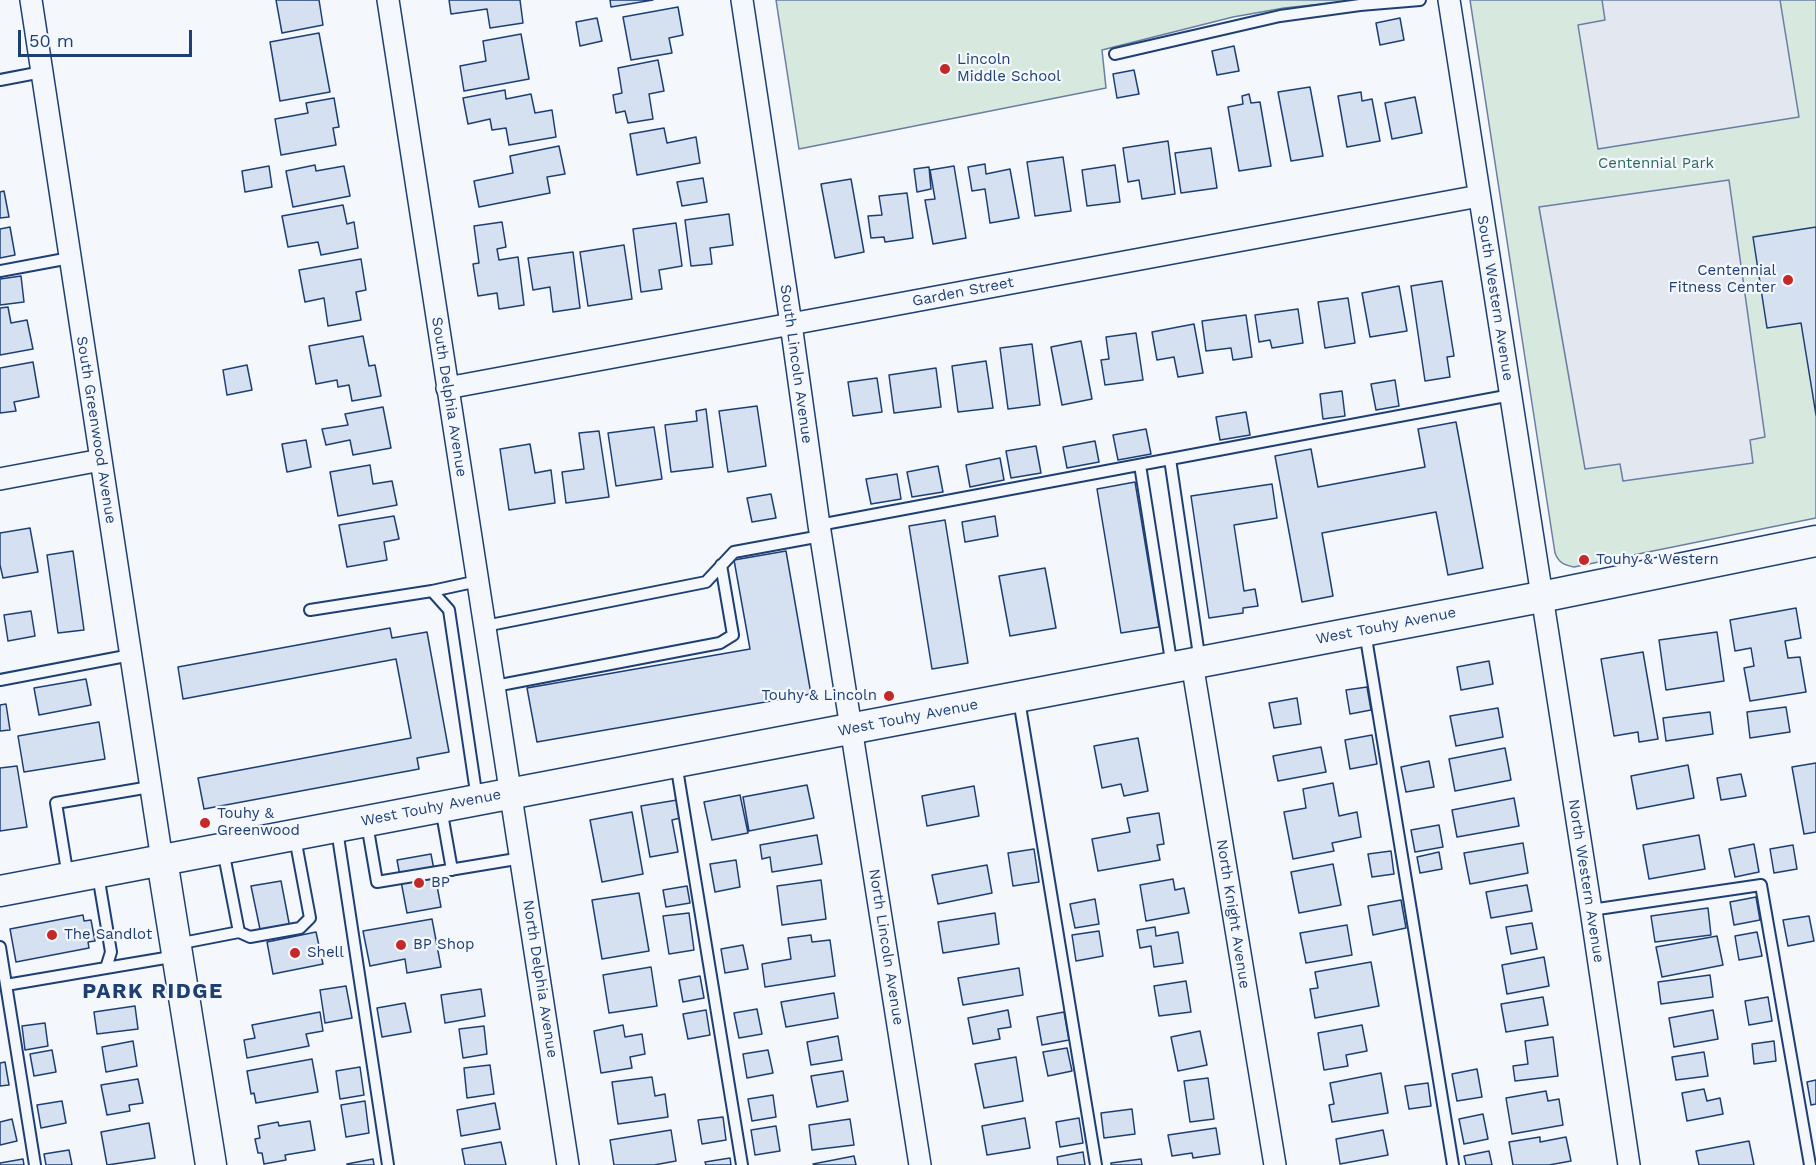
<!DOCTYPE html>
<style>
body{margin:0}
#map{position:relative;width:1816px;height:1165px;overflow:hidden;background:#f4f7fb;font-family:"Work Sans",sans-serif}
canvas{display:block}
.scale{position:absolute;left:18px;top:30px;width:174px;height:27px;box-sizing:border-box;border:3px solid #1d3f73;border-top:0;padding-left:8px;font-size:18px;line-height:21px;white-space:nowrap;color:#1d3f73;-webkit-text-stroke:4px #f4f7fb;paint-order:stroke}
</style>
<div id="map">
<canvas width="1816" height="1165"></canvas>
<div class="scale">50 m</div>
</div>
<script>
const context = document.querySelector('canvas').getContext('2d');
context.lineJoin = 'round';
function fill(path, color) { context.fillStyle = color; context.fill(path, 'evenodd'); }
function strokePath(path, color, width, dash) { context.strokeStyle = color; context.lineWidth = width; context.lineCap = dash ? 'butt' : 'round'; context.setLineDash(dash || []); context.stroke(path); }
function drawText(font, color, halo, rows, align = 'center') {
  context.font = font + ' "Work Sans",sans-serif'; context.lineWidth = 4.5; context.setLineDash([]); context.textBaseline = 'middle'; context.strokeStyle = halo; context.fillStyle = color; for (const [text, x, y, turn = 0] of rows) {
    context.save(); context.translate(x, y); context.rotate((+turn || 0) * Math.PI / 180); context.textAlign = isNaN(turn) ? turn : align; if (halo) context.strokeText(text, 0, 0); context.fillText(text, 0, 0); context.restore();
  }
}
const green = new Path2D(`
 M776 0H1358L1284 8 1233 17 1102 50 1106 88 799 149Z
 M1470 0H1816V518L1574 567C1564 565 1559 563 1555 553Z`);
fill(green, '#d7e8df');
strokePath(green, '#687fa3', 1.5);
const parking = new Path2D(`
 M1602 0H1780L1799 117 1598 149 1578 25 1605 20Z
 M1729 180 1765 437 1750 440 1753 463 1623 481 1620 464 1585 469 1539 207Z`);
fill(parking, '#e3e8f0');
strokePath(parking, '#687fa3', 1.5);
const building = new Path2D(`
 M276 0H319L323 25 282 33Z
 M449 0H520L523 23 490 28 487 9 451 14Z
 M610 0H653L611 7Z
 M678 7 683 35 669 38 672 53 631 60 623 17Z
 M597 18 602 41 580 46 576 22Z
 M1400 18 1404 40 1380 45 1376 23Z
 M319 33 330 92 280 101 270 42Z
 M521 34 529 79 464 91 460 66 486 61 483 41Z
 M1234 46 1239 71 1217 75 1212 51Z
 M658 60 664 91 649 94 653 119 628 123 625 111 616 113 613 95 622 93 618 68Z
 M1134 70 1139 94 1117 98 1113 74Z
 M1310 87 1323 156 1291 161 1278 92Z
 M505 90 506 99 531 94 535 113 552 110 556 137 509 145 506 128 492 130 490 119 468 124 463 98Z
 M1361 92 1362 101 1372 99 1380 141 1347 147 1338 96Z
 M1249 94 1251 103 1260 102 1271 166 1239 171 1228 107 1243 104 1242 96Z
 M1415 97 1422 133 1392 139 1385 103Z
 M334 98 339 127 333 128 336 145 281 155 275 119 308 113 306 103Z
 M664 128 667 143 696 137 700 163 637 175 630 134Z
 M1168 141 1175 194 1142 199 1139 180 1128 182 1123 148Z
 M559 146 565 174 547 177 550 193 479 207 474 181 513 173 510 156Z
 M1211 148 1217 188 1181 193 1175 153Z
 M1063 157 1071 211 1035 216 1027 162Z
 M985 164 986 174 1010 169 1019 218 990 223 985 189 972 191 968 167Z
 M315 165 316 171 344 166 350 196 293 207 286 171Z
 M1115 165 1120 202 1087 206 1082 170Z
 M269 166 272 187 245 192 242 171Z
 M954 166 966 238 933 244 925 200 935 199 930 170Z
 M929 167 931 189 917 192 914 169Z
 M703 178 707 202 682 206 677 182Z
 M851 179 864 252 835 258 821 184Z
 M4 191 9 217 0 218V192Z
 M907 193 913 238 885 242 884 237 871 238 868 216 882 215 879 196Z
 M343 205 347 224 354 222 358 248 321 255 318 242 288 247 282 216Z
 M729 214 733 245 710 248 712 264 691 266 685 220Z
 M502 222 506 247 497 249 499 260 518 257 524 305 499 309 497 293 478 296 473 264 479 263 474 226Z
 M676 223 682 266 659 270 662 289 641 292 633 229Z
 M10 227 15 255 0 258V229Z
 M1816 227V415L1801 323 1767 328 1753 237Z
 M624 245 632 299 588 306 580 252Z
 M573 252 580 308 553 312 550 287 533 290 528 258Z
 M361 259 366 290 356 292 361 320 328 326 324 298 305 302 299 270Z
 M21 276 24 302 0 305V279Z
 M1442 281 1454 356 1447 357 1450 377 1425 381 1411 286Z
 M1399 286 1407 331 1370 337 1362 293Z
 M1348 298 1355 343 1325 348 1318 302Z
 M8 307 11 323 27 320 33 349 0 355V308Z
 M1298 309 1303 343 1272 348 1270 340 1259 342 1255 315Z
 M1246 315 1252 357 1233 360 1231 348 1206 351 1202 321Z
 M1194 324 1203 373 1178 377 1174 357 1157 360 1152 332Z
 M1136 333 1143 380 1105 385 1101 360 1109 359 1106 337Z
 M363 336 369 366 375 365 381 396 352 401 349 385 338 387 337 380 316 384 309 346Z
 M1081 341 1092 399 1062 405 1051 347Z
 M1032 344 1040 405 1008 409 1000 348Z
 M986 361 993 408 958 412 952 366Z
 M33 362 39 397 14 402 16 411 0 413V368Z
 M247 365 252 390 227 395 223 370Z
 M936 368 941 407 894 413 889 375Z
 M877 378 882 412 853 416 848 382Z
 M1395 380 1399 406 1376 410 1371 384Z
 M1342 391 1345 416 1323 419 1320 394Z
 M757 406 766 466 728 472 719 411Z
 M383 407 391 448 353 455 350 440 326 445 322 429 348 425 345 414Z
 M706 409 713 467 671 472 665 425 697 421 696 411Z
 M1246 412 1250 435 1220 440 1216 417Z
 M1456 422 1483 568 1448 575 1436 512 1322 533 1333 596 1302 602 1275 456 1311 449 1318 487 1425 467 1418 429Z
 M654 427 662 479 616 486 608 433Z
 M1146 429 1151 454 1118 460 1113 435Z
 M599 431 609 497 566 503 562 472 584 469 579 433Z
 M306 440 311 467 287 472 282 444Z
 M1095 441 1099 462 1067 468 1063 447Z
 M530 444 535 473 551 470 555 503 509 510 500 449Z
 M1036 446 1041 473 1011 478 1006 451Z
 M1000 458 1004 480 970 487 966 465Z
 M370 465 373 484 392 481 397 505 338 516 330 472Z
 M938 466 943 492 912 497 907 472Z
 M897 474 901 499 871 504 866 479Z
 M1135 482 1159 627 1121 633 1097 489Z
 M1272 484 1277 518 1234 525 1244 591 1255 589 1258 606 1243 608V613L1209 618 1191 496Z
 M771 494 776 518 752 522 747 498Z
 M394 516 399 539 384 542 387 560 347 567 339 525Z
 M995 516 998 536 965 542 962 522Z
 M945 520 968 663 932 669 909 526Z
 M30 528 38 572 3 578 0 565V533Z
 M73 551 84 630 58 633 47 555Z
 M786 551 811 694 537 742 527 688 750 649 734 560Z
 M1045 568 1056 628 1010 636 999 576Z
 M1796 608 1801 638 1785 641 1788 658 1800 657 1806 692 1750 701 1744 668 1754 666 1751 648 1735 651 1730 620Z
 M31 611 35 636 8 641 4 615Z
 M390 628 392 638 427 632 449 752 417 758 419 769 204 809 198 778 411 738 396 659 183 699 178 667Z
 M1717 632 1724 681 1666 690 1659 640Z
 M1643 652 1658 739 1639 742 1638 732 1614 736 1601 659Z
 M1489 661 1493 684 1461 690 1457 667Z
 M86 679 91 705 39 715 34 688Z
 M1367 687 1371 710 1350 714 1346 690Z
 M1297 698 1301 724 1274 728 1269 703Z
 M6 704 10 730 0 731V705Z
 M1786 707 1790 732 1750 738 1747 712Z
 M1498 708 1503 737 1456 746 1450 716Z
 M1710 712 1713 734 1666 741 1663 718Z
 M99 722 105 759 24 772 18 736Z
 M1372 735 1377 764 1350 769 1345 740Z
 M1138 738 1148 791 1124 796 1121 784 1102 788 1094 746Z
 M1321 747 1326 772 1278 781 1273 756Z
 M1505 748 1511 780 1455 791 1449 759Z
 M1429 761 1434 787 1406 792 1401 767Z
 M1816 763V832L1804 834 1792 767Z
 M1688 765 1694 798 1637 809 1631 776Z
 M17 766 27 827 0 831V768Z
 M1741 774 1746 796 1721 800 1717 778Z
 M1333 783 1339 816 1357 812 1361 837 1332 843 1334 851 1293 859 1284 812 1306 808 1303 789Z
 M807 785 814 818 749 831 743 797Z
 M974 786 979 816 927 826 922 796Z
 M740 795 748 833 712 840 704 802Z
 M1514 798 1519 826 1457 837 1452 810Z
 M677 800 680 818 672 820 678 852 650 857 641 806Z
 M632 812 643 874 602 882 590 820Z
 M1159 813 1164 844 1157 845 1160 860 1098 871 1092 839 1130 832 1127 818Z
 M1439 825 1443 847 1415 852 1411 830Z
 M817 835 822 864 772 872 770 857 762 859 760 845Z
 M1699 835 1705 869 1649 879 1643 845Z
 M1523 843 1528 873 1470 884 1464 853Z
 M1754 844 1759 872 1735 877 1729 849Z
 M1793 845 1797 869 1774 873 1770 849Z
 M1034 849 1039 882 1013 886 1008 853Z
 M1391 851 1394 874 1372 877 1368 854Z
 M1439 852 1442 869 1420 873 1417 857Z
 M431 854 441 907 407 913 397 860Z
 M736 860 740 887 715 892 710 864Z
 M1333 864 1341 905 1299 913 1291 872Z
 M987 865 992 893 938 904 932 875Z
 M1173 879 1175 890 1184 888 1189 913 1146 921 1140 885Z
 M821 880 826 919 782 925 777 886Z
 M281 881 290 928 261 934 251 886Z
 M1527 885 1532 911 1491 918 1486 892Z
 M687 886 690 903 666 907 663 890Z
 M639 893 649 951 602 959 592 900Z
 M1756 897 1760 920 1734 925 1730 902Z
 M1095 899 1099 924 1075 928 1070 904Z
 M1401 900 1406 928 1373 935 1368 906Z
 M1708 908 1711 935 1655 942 1651 916Z
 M689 913 694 950 669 954 663 916Z
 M995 913 999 944 943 953 938 922Z
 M83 915 84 921 91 920 95 941 88 942 89 948 16 962 10 929Z
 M1809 916 1814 941 1788 946 1783 920Z
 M432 919 441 967 407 973 405 959 370 966 363 931Z
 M1532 923 1537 949 1511 954 1506 927Z
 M1347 925 1352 955 1306 963 1300 933Z
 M1155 927 1156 936 1178 932 1183 963 1154 967 1151 946 1140 948 1137 930Z
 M1099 931 1103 956 1076 961 1072 935Z
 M316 932 323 964 273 974 267 942Z
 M1757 932 1762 956 1739 960 1735 936Z
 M811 935 812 942 830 940 835 976 765 987 762 964 791 959 788 938Z
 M1717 936 1723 965 1662 977 1656 947Z
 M743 945 748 969 725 973 721 949Z
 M1544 957 1549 986 1507 994 1502 965Z
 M1371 962 1379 1006 1315 1018 1310 989 1318 988 1315 972Z
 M651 967 657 1006 609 1013 603 975Z
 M1019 968 1023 995 963 1005 958 978Z
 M1710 975 1713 997 1661 1004 1658 982Z
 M700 976 704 998 683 1002 679 980Z
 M1186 981 1191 1012 1159 1016 1154 986Z
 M346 986 352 1018 325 1023 320 990Z
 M481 989 485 1016 445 1023 441 995Z
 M834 993 838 1018 786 1027 781 1002Z
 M1543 997 1548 1025 1506 1032 1501 1004Z
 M1768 997 1772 1021 1749 1025 1745 1001Z
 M405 1003 411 1032 382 1037 377 1008Z
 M135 1006 138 1029 97 1034 94 1012Z
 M757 1009 762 1034 739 1038 734 1013Z
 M706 1010 710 1035 688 1039 683 1014Z
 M1008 1010 1011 1027 998 1029 1000 1039 973 1044 968 1018Z
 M1713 1010 1718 1039 1674 1047 1669 1018Z
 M320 1012 323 1031 306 1034 309 1046 247 1058 244 1040 255 1038 252 1025Z
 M1064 1012 1069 1040 1042 1045 1037 1017Z
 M45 1023 48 1046 25 1050 22 1026Z
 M623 1025 625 1037 642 1034 645 1054 630 1057 632 1068 601 1073 594 1031Z
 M1362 1025 1367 1051 1346 1055 1348 1066 1324 1070 1318 1033Z
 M484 1026 487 1054 463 1058 459 1029Z
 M1200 1031 1207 1065 1178 1071 1171 1037Z
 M838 1036 842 1060 811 1065 807 1042Z
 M1553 1037 1558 1076 1515 1081 1513 1066 1528 1064 1525 1041Z
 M133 1041 137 1066 106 1072 102 1047Z
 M1774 1041 1776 1061 1754 1064 1752 1044Z
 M1067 1048 1072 1071 1048 1076 1043 1052Z
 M52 1050 56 1072 34 1076 30 1054Z
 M768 1050 773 1073 747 1078 743 1054Z
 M1704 1052 1708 1076 1676 1080 1672 1057Z
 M1016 1057 1023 1101 984 1108 975 1064Z
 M312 1059 318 1092 256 1103 254 1093 251 1094 247 1071Z
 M5 1062 9 1085 0 1086V1063Z
 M490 1065 494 1094 467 1098 464 1068Z
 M360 1067 364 1095 340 1099 336 1071Z
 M1477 1069 1482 1097 1457 1101 1452 1074Z
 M843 1071 848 1101 817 1107 811 1076Z
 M1381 1073 1388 1113 1332 1122 1329 1105 1334 1104 1330 1083Z
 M652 1077 655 1096 665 1094 668 1117 618 1124 612 1082Z
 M1208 1078 1214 1119 1190 1122 1184 1081Z
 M138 1079 143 1103 129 1105 130 1111 107 1115 101 1085Z
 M1816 1080V1104L1811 1105 1807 1082Z
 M1428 1083 1431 1106 1409 1109 1405 1086Z
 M1704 1089 1707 1101 1720 1098 1723 1114 1687 1121 1682 1093Z
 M1546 1091 1548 1101 1559 1099 1563 1125 1512 1134 1506 1098Z
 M773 1095 776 1117 752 1121 748 1099Z
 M62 1101 66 1123 41 1128 37 1105Z
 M365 1101 369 1133 346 1137 341 1105Z
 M495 1103 500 1129 461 1136 457 1110Z
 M1132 1109 1135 1134 1104 1138 1101 1113Z
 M1483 1114 1488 1139 1464 1144 1459 1119Z
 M723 1117 726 1140 702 1144 698 1120Z
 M1025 1118 1030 1148 987 1155 982 1126Z
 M1079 1118 1083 1143 1060 1147 1056 1122Z
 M12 1119 17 1141 0 1145V1122Z
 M850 1119 854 1145 812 1150 809 1125Z
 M310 1121 315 1150 285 1155 286 1160 264 1164 262 1153H258L255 1139 260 1138 258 1126 278 1122 279 1126Z
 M149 1123 155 1158 107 1165 101 1132Z
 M776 1126 780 1151 755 1155 751 1130Z
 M1216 1128 1220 1154 1193 1158 1192 1153 1172 1156 1168 1135Z
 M671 1130 676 1161 654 1165H614L610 1140Z
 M1383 1130 1388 1155 1340 1164 1336 1139Z
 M1540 1137V1142L1566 1137 1571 1161 1549 1165H1513L1509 1142Z
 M1749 1141 1754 1165H1699L1696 1151Z
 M501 1142 506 1165H465L462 1149Z
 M69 1150 72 1165H46L44 1154Z
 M1489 1151 1492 1165H1466L1464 1156Z
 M1083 1152 1085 1165H1058L1057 1157Z
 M854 1156 856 1165H814L813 1164Z
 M730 1158 731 1165H706L705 1162Z
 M23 1159 24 1165H0V1163Z
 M373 1159 374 1165H347V1164Z
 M1141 1159 1142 1165H1111V1163Z`);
fill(building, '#d5e0f0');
strokePath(building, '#1d3f73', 1.5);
const lane = new Path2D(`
 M1115 54 1280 16 1360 5 1420 0
 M0 80 42 72
 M0 271 70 258
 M1170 459 1200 662
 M1140 465 1172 667
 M819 525 1511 395
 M432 591 478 581
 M310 610 432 591 449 610 477 799
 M485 626 706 582 734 552 821 536
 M1365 632 1453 1165
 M0 680 131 655
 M495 686 720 643 733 635 721 565
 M1019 700 1096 1165
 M676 763 742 1165
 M441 808 452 870
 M367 824 377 882 522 858
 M337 830 388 1165
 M223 850 239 932 250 937 300 928 310 918 295 838
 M68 877 56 803 150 787
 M1591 910 1761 885 1810 1165
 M177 944 239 932
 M0 947 35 1165
 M106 968 177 956
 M6 985 106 968 111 952 98 875`);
const street = new Path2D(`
 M31 0 162 860
 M388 0C447 388 509 776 568 1165
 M742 0 791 324 819 525 920 1165
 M1449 0 1591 910 1629 1165
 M447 388 1479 196
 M0 479 101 460
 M1192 663 1275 1165`);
const secondary = new Path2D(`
 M162 860 211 1165
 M0 891 1541 597 1816 541`);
strokePath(lane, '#1d3f73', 14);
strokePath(street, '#1d3f73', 24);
strokePath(secondary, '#1d3f73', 33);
strokePath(lane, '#f4f7fb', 10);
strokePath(street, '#f4f7fb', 21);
strokePath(secondary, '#f4f7fb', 30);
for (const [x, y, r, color] of [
 [945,69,6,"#c62828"],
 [1788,280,6,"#c62828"],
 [1584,560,6,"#c62828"],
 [889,696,6,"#c62828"],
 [205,823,6,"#c62828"],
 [419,883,6,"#c62828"],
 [52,935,6,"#c62828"],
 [401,945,6,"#c62828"],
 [295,953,6,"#c62828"]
]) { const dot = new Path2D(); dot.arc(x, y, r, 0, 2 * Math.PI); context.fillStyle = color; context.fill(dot); strokePath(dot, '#f4f7fb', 2); }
drawText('15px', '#1d3f73', '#f4f7fb', [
 ["Lincoln",957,60],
 ["Middle School",957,77],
 ["Centennial",1776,271,"right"],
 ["Fitness Center",1776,288,"right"],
 ["Touhy & Western",1596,560],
 ["Touhy & Lincoln",877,696,"right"],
 ["Touhy &",217,814],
 ["Greenwood",217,831],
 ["BP",431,883],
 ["The Sandlot",64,935],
 ["BP Shop",413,945],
 ["Shell",307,953]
], 'left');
drawText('15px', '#2c6c60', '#f4f7fb', [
 ["Centennial Park",1656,164]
]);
drawText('15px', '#1d3f73', '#f4f7fb', [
 ["Garden Street",963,292,-11],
 ["South Western Avenue",1495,298,81],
 ["South Lincoln Avenue",796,364,82],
 ["South Delphia Avenue",449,397,81],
 ["South Greenwood Avenue",96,430,81],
 ["West Touhy Avenue",1386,626,-11],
 ["West Touhy Avenue",908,718,-11],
 ["West Touhy Avenue",431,808,-11],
 ["North Western Avenue",1586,881,81],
 ["North Knight Avenue",1233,914,81],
 ["North Lincoln Avenue",886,947,81],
 ["North Delphia Avenue",540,979,81]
]);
context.letterSpacing = '1.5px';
drawText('bold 21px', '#1d3f73', '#f4f7fb', [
 ["PARK RIDGE",153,992]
]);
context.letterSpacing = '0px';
</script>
